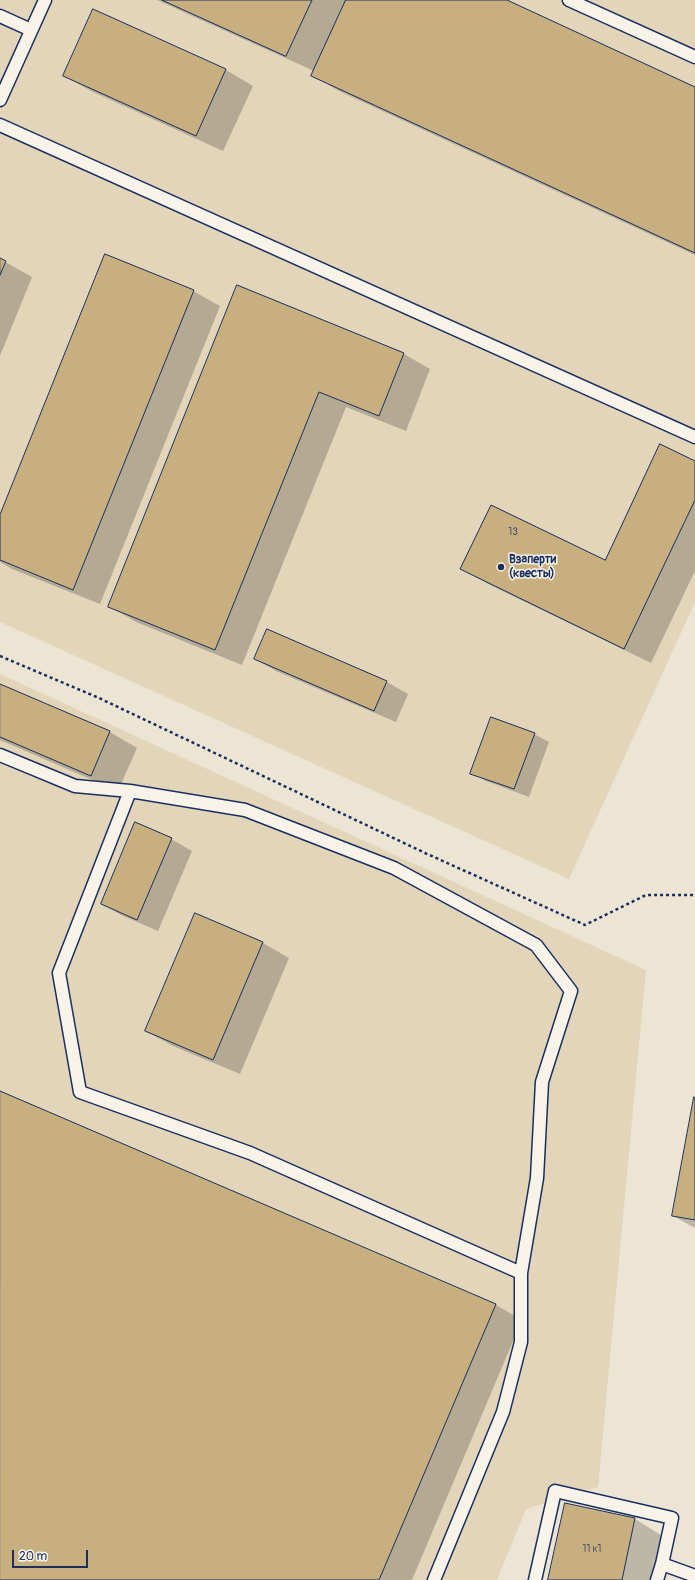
<!DOCTYPE html>
<meta charset="utf-8">
<style>
body{margin:0}
#map{position:relative;width:695px;height:1580px;overflow:hidden;background:#ede5d3;font-family:Pangolin,sans-serif}
canvas{display:block}
.scale{position:absolute;left:12px;top:1550px;width:76px;height:18px;box-sizing:border-box;border:2px solid #1b2f5e;border-top:0;padding-left:5px;font-size:12px;line-height:14px;white-space:nowrap;color:#1b2f5e;-webkit-text-stroke:3px #f7f3e8;paint-order:stroke}
</style>
<div id="map">
<canvas width="695" height="1580"></canvas>
<div class="scale">20 m</div>
</div>
<script>
const context = document.querySelector('canvas').getContext('2d');
context.lineJoin = 'round';
function fill(path, color) { context.fillStyle = color; context.fill(path, 'evenodd'); }
function strokePath(path, color, width, dash) { context.strokeStyle = color; context.lineWidth = width; context.lineCap = dash ? 'butt' : 'round'; context.setLineDash(dash || []); context.stroke(path); }
function drawText(font, color, halo, rows, align = 'center') {
  context.font = font + ' Pangolin,sans-serif'; context.lineWidth = 3; context.setLineDash([]); context.textBaseline = 'middle'; context.strokeStyle = halo; context.fillStyle = color; for (const [text, x, y, turn = 0] of rows) {
    context.save(); context.translate(x, y); context.rotate((+turn || 0) * Math.PI / 180); context.textAlign = isNaN(turn) ? turn : align; if (halo) context.strokeText(text, 0, 0); context.fillText(text, 0, 0); context.restore();
  }
}
fill(new Path2D(`
 M0 0H695V602L569 879 0 622Z
 M0 674 646 970 598 1487 526 1509 497 1580H0Z`), '#e2d5ba');
fill(new Path2D(`
 M157 0H505L695 88V255L339 91 312 75 314 71Z
 M94 11 226 70 253 86 223 151 91 91 64 76Z
 M0 259 32 277 0 356Z
 M238 286 404 354 430 369 406 431 346 407 242 665 136 622 109 606Z
 M193 291 220 306 100 604 12 569 0 562V518Z
 M695 462V571L651 663 488 584 462 569 605 561Z
 M255 659 387 682 408 694 396 722 276 671Z
 M0 685 110 732 137 748 118 791 0 740Z
 M534 734 549 742 529 797 486 781 472 773Z
 M171 839 192 851 158 931 123 916 102 904Z
 M263 943 289 958 240 1074 173 1046 146 1031Z
 M0 1093 496 1305 522 1320 412 1580H0Z
 M695 1099V1228L673 1216Z
 M635 1519 661 1535 651 1580H549Z`), '#0003');
const building = new Path2D(`
 M162 0H312L286 56Z
 M346 0H507L695 87V253L311 76Z
 M93 9 226 69 196 136 63 76Z
 M105 254 194 290 73 590 0 560V515Z
 M0 258 6 261 0 275Z
 M237 285 404 353 379 416 319 392 215 650 108 607Z
 M660 444 695 461V500L624 649 460 569 491 505 605 560Z
 M267 629 387 681 374 711 254 659Z
 M0 684 110 731 91 776 0 737Z
 M491 717 535 733 514 789 470 774Z
 M135 822 172 838 137 920 101 904Z
 M195 913 263 942 213 1060 145 1031Z
 M0 1091 496 1304 379 1580H0Z
 M694 1097 695 1098V1220L672 1216Z
 M565 1503 635 1518 622 1580H548Z`);
fill(building, '#c7af7f');
strokePath(building, '#1b2f5e', 1);
const service = new Path2D(`
 M569 0 695 57
 M0 16 31 30
 M0 100 45 0
 M0 125 695 437
 M0 755 75 786 130 791 245 810 394 868 536 945 571 991 542 1082 537 1178 521 1273
 M130 791 59 973 80 1092 250 1153 521 1273V1342L503 1412 434 1580
 M535 1580 555 1491 672 1518 662 1564
 M657 1580 662 1564 695 1576`);
strokePath(service, '#1b2f5e', 15);
strokePath(new Path2D(`
 M0 656 99 698 425 853 585 925 646 895H695`), '#1b2f5e', 2.5, [3, 3]);
strokePath(service, '#f7f3e8', 12);
for (const [x, y, r, color] of [
 [501,567,4,"#1b2f5e"]
]) { const dot = new Path2D(); dot.arc(x, y, r, 0, 2 * Math.PI); context.fillStyle = color; context.fill(dot); strokePath(dot, '#f7f3e8', 1.5); }
drawText('10px', '#464f66', null, [
 ["13",513,532],
 ["11 к1",592,1549]
]);
drawText('bold 12px', '#1b2f5e', '#f7f3e8', [
 ["Взаперти",509,560],
 ["(квесты)",509,574]
], 'left');
</script>
